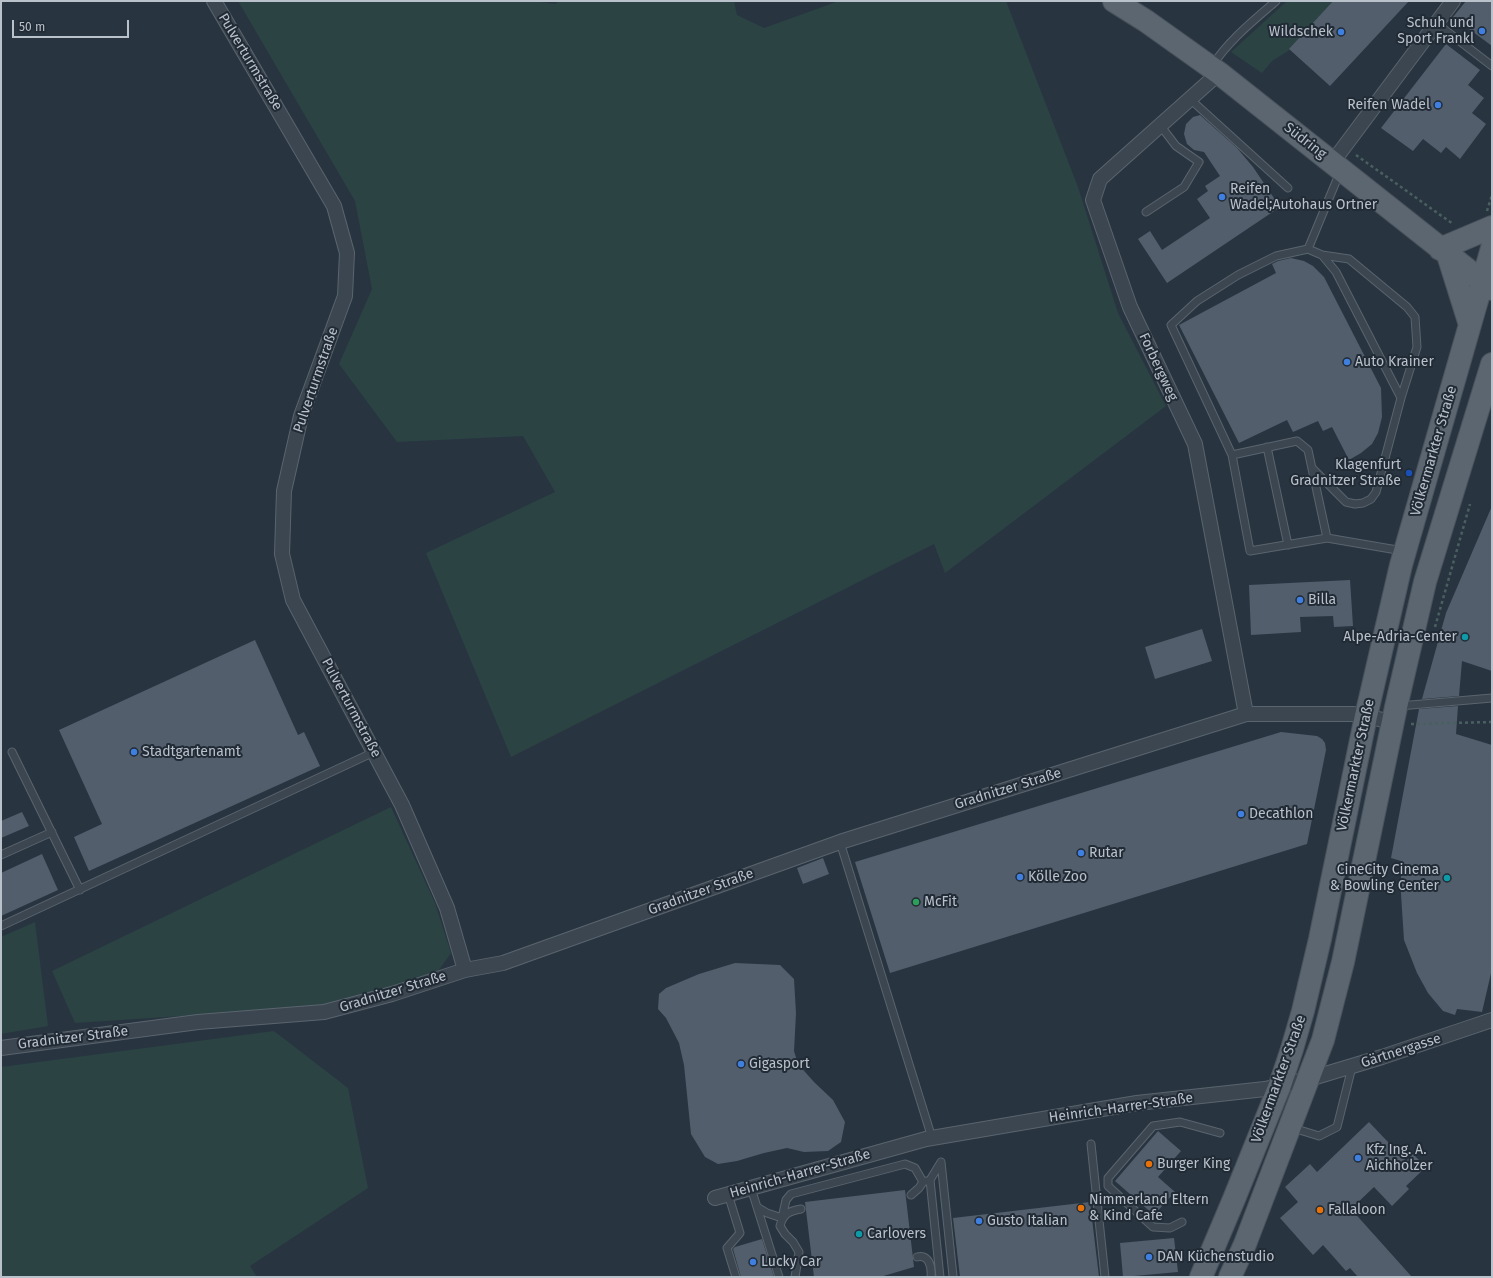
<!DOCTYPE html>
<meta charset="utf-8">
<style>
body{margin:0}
#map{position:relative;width:1493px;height:1278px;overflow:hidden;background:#283541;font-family:"Fira Sans",sans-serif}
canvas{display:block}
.frame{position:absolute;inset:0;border:2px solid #b9c1cb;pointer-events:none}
.scale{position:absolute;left:12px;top:20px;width:117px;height:18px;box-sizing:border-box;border:2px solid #b9c1cb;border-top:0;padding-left:5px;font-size:12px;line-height:14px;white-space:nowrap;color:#b9c1cb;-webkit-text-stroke:3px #212b36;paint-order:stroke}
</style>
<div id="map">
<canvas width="1493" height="1278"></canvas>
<div class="frame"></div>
<div class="scale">50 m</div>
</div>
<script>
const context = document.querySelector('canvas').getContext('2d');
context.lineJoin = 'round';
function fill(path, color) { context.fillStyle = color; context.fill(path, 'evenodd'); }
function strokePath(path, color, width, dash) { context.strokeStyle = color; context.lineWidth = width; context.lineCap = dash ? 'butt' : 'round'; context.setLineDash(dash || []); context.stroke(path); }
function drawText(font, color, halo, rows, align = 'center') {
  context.font = font + ' "Fira Sans",sans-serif'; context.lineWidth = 4; context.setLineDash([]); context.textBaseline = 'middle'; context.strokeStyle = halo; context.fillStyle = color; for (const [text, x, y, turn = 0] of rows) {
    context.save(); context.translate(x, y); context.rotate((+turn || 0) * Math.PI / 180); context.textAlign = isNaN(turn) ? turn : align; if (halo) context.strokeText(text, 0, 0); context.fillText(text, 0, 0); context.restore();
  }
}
fill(new Path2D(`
 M238 1H534L555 4 559 1H734L737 15 764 28 839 1H1006L1078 187 1118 313 1166 406 945 573 934 544 511 757 426 553 555 492 523 436 397 442 339 364 372 289 355 201Z
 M1287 1H1333L1288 51 1272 61 1262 73 1231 52Z
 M391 807 435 903 451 953 436 974 387 990 319 1007 75 1023 52 971Z
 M35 922 48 1026 1 1034V937Z
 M274 1031 348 1088 368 1188 250 1266 257 1277H1V1067Z`), '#2b4343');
fill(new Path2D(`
 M1333 1H1409L1330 86 1289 49Z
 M1466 1H1492V46L1453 17Z
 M1446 44 1480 70 1468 85 1484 98 1472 113 1486 124 1460 159 1446 147 1441 153 1423 139 1413 151 1381 128Z
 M1200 115 1237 148 1253 167 1280 207 1167 283 1138 239 1150 231 1162 250 1210 218 1197 199 1208 191 1205 186 1220 176 1204 152 1194 150 1187 144 1184 134 1186 124 1193 117Z
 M1291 258 1304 261 1313 266 1324 277 1381 388 1382 417 1378 433 1372 444 1361 453 1349 460 1332 427 1323 431 1318 421 1293 432 1287 420 1239 443 1179 325 1276 273 1272 264 1278 261Z
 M1492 506V671L1462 661 1459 696 1422 699 1446 613Z
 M1350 580 1353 626 1334 627 1333 616 1300 617 1301 632 1251 635 1249 585Z
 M1202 629 1212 661 1155 679 1145 647Z
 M255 640 298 735 304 732 320 766 89 871 74 837 102 824 59 730Z
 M1458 706 1456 734 1492 745V969L1482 1012 1457 1009 1455 1015 1443 1011 1428 993 1417 973 1404 940 1401 894V861L1391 858 1419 709Z
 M1281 732 1317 736 1322 739 1325 743 1326 750 1307 844 890 973 855 862Z
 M22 812 29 826 1 838V821Z
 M42 854 58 890 1 916V873Z
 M823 858 829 874 803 884 797 868Z
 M735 963 780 965 794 979 796 1013 794 1051 798 1064 814 1082 833 1100 845 1122 841 1142 828 1151 804 1152 787 1148 764 1153 737 1161 718 1164 705 1157 691 1134 684 1065 679 1043 666 1018 658 1009 659 994 666 988 699 974Z
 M1369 1122 1406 1161 1413 1154 1426 1167 1406 1186 1409 1189 1392 1206 1374 1187 1351 1209 1412 1277H1358L1350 1268 1346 1271 1323 1245 1313 1255 1280 1218 1298 1202 1285 1187 1310 1164 1317 1172Z
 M1158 1131 1181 1151 1158 1177 1175 1192 1154 1215 1115 1181Z
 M905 1190 914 1267 880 1277H814L805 1202Z
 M1090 1202 1099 1277H960L953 1218Z
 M1174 1238 1178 1272 1123 1277 1120 1243Z
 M762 1239 774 1277H741L733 1249 735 1247Z`), '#525e6b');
const lane = new Path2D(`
 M1436 23 1492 66
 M1212 66C1229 40 1253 21 1276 1
 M1190 99 1288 188
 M1146 212 1184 187 1199 162 1176 146 1160 125
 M1308 249 1340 172
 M1322 255 1349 259 1407 307 1415 317 1417 347 1401 398
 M1267 447 1288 545
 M1232 455 1297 441 1308 450 1327 538
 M1312 468 1346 502 1355 504 1363 503 1371 499 1376 492 1401 398 1336 272 1322 255 1308 249 1276 256 1238 275 1197 301 1171 325 1232 455 1250 551 1327 538 1403 551
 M1399 706 1492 698
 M12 752 80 890
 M840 842 932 1138
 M1 855 52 832
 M1 926 374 752
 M1293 1128 1319 1136 1337 1127 1352 1067
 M1091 1144 1105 1277
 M941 1162 953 1276
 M751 1188 779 1277
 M728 1194 740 1233 727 1248 736 1277
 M911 1195 919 1188 923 1182 926 1181
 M757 1207 767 1213 782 1218 786 1200 791 1194 905 1164 915 1168 923 1182
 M1182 1222 1170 1228 1153 1227 1108 1186V1178L1153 1126 1180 1122 1220 1133
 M917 1257C929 1254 932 1267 931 1277
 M795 1277 799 1252 793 1242 785 1234 780 1226C783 1214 789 1211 801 1209
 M940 1277 930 1180 941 1162`);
const street = new Path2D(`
 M214 1 334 206 347 253 345 296 301 416 284 491 282 554 293 600 402 805 447 908 465 970
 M1219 73 1100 179 1093 200 1130 307 1195 444 1246 714
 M1332 163 1453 1
 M1 1048 198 1022 324 1012 392 994 465 970 503 963 840 842 1246 714H1354L1393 722
 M715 1198 926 1139 1137 1103 1265 1089 1309 1079 1382 1057 1492 1020`);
const primary = new Path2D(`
 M1114 1 1146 21 1219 73 1492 289
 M1440 249 1492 227
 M1448 255 1470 325
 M1201 1277 1234 1199 1280 1085 1292 1049 1303 1011 1320 939 1366 716 1401 565 1492 248
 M1230 1277 1245 1244 1323 1040 1343 962 1396 707 1425 582 1492 364`);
strokePath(lane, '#5a646e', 9);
strokePath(street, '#5a646e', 16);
strokePath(primary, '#49525d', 24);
strokePath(new Path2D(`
 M1356 155 1453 224
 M1487 211 1492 195
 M1435 627 1470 504
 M1411 724 1492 722`), '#4a6060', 2.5, [3, 3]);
strokePath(lane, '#3c4651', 7);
strokePath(street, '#3c4651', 14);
strokePath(primary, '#5b6670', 22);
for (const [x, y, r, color] of [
 [1482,31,4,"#3f7fe0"],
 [1341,32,4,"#3f7fe0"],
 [1438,105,4,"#3f7fe0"],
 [1222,197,4,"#3f7fe0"],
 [1347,362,4,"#3f7fe0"],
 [1409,473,4,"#1a4fb4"],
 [1300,600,4,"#3f7fe0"],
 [1465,637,4,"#0f9aa8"],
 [134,752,4,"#3f7fe0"],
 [1241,814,4,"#3f7fe0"],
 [1081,853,4,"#3f7fe0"],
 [1020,877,4,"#3f7fe0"],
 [1447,878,4,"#0f9aa8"],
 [916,902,4,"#2e9e5b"],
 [741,1064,4,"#3f7fe0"],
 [1358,1158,4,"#3f7fe0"],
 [1149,1164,4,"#e8710a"],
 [1081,1208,4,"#e8710a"],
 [1320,1210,4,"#e8710a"],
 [979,1221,4,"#3f7fe0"],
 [859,1234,4,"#0f9aa8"],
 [1149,1257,4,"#3f7fe0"],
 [753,1262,4,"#3f7fe0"]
]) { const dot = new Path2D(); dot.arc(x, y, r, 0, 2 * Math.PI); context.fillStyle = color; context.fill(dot); strokePath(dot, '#212b36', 1.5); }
drawText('14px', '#b9c1cb', '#212b36', [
 ["Schuh und",1474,23,"right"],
 ["Sport Frankl",1474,39,"right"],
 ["Wildschek",1333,32,"right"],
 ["Reifen Wadel",1430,105,"right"],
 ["Reifen",1230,189],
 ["Wadel;Autohaus Ortner",1230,205],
 ["Auto Krainer",1355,362],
 ["Klagenfurt",1401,465,"right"],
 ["Gradnitzer Straße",1401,481,"right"],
 ["Billa",1308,600],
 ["Alpe-Adria-Center",1457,637,"right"],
 ["Stadtgartenamt",142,752],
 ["Decathlon",1249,814],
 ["Rutar",1089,853],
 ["CineCity Cinema",1439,870,"right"],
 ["& Bowling Center",1439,886,"right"],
 ["Kölle Zoo",1028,877],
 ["McFit",924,902],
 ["Gigasport",749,1064],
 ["Kfz Ing. A.",1366,1150],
 ["Aichholzer",1366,1166],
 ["Burger King",1157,1164],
 ["Nimmerland Eltern",1089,1200],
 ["& Kind Cafe",1089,1216],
 ["Fallaloon",1328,1210],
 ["Gusto Italian",987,1221],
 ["Carlovers",867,1234],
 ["DAN Küchenstudio",1157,1257],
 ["Lucky Car",761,1262]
], 'left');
drawText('14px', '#b9c1cb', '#212b36', [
 ["Pulverturmstraße",250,62,59],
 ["Südring",1305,141,38],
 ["Forbergweg",1158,367,65],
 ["Pulverturmstraße",316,380,-71],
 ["Völkermarkter Straße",1434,451,-74],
 ["Pulverturmstraße",351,708,62],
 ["Völkermarkter Straße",1356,765,-78],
 ["Gradnitzer Straße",1008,789,-17],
 ["Gradnitzer Straße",701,892,-20],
 ["Gradnitzer Straße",393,992,-17],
 ["Gradnitzer Straße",73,1038,-7],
 ["Gärtnergasse",1401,1051,-18],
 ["Völkermarkter Straße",1279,1079,-70],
 ["Heinrich-Harrer-Straße",1121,1108,-8],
 ["Heinrich-Harrer-Straße",800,1174,-16]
]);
</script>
